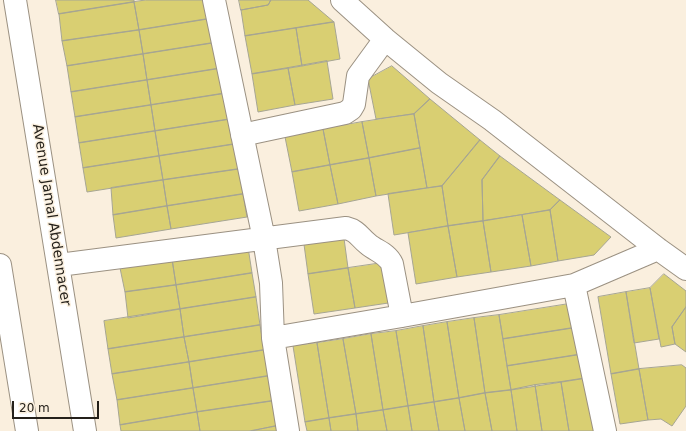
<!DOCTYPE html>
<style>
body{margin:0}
#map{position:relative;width:686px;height:431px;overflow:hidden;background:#faefde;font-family:"DejaVu Sans",sans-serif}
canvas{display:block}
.scale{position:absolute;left:12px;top:401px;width:87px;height:18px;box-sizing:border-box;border:2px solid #24201a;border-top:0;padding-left:5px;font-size:12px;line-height:14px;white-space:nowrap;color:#24201a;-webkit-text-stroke:3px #faefde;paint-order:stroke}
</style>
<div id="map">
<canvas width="686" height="431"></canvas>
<div class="scale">20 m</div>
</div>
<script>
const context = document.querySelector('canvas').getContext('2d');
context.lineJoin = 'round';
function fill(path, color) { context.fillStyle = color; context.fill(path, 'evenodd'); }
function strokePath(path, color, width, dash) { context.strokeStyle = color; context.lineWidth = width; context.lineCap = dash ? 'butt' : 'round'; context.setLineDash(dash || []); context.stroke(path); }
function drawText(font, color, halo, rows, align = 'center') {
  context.font = font + ' "DejaVu Sans",sans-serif'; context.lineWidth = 3; context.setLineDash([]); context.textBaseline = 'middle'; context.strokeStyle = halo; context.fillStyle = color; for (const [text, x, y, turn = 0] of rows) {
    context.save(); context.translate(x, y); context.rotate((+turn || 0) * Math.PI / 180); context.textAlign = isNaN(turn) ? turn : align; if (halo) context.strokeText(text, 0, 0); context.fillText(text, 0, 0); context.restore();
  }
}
const building = new Path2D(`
 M56 0H134V2L59 14Z
 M146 0H212L214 18 139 30 134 2Z
 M239 0H271L268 5 241 10Z
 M271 0H308L334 22 245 36 241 10 268 5Z
 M134 2 139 30 62 41 59 14Z
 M214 18 219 42 143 54 139 30Z
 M334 22 340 59 302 66 296 28Z
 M296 28 302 66 252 74 245 36Z
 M139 30 143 54 67 66 62 41Z
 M219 42 222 68 147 80 143 54Z
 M143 54 147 80 71 92 67 66Z
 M327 61 333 99 295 105 288 68Z
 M392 66 430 99 414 114 376 119 368 79Z
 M222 68 227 93 151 105 147 80Z
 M288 68 295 105 258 112 252 74Z
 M147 80 151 105 75 117 71 92Z
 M227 93 231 119 155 131 151 105Z
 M430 99 480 140 442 186 427 188 414 114Z
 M151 105 155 131 79 143 75 117Z
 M414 114 420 148 369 158 362 122Z
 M231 119 235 144 159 156 155 131Z
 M362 122 369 158 330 165 323 129Z
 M323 129 330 165 292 172 285 137Z
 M155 131 159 156 83 168 79 143Z
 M480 140 500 156 482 180 483 221 448 226 442 186Z
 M235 144 239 169 163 180 159 156Z
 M420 148 427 188 376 196 369 158Z
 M159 156 163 180 87 192 83 168Z
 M500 156 560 200 550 210 483 221 482 180Z
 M369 158 376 196 338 204 330 165Z
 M330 165 338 204 299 211 292 172Z
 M239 169 243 194 167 206 163 180Z
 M163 180 167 206 113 215 111 188Z
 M442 186 448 226 394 235 388 194Z
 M243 194 247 217 171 229 167 206Z
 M560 200 611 237 594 255 558 261 550 210Z
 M167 206 171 229 116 238 113 215Z
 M550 210 558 261 531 266 522 215Z
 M522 215 531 266 491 272 483 221Z
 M483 221 491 272 457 277 448 226Z
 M448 226 457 277 416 284 408 233Z
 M343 231 348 268 308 274 303 237Z
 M248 247 252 273 176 285 172 259Z
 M172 259 176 285 125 292 120 268Z
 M389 262 395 302 355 308 348 268Z
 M348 268 355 308 314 314 308 274Z
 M252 273 256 297 180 309 176 285Z
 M664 274 686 291V307L672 327 675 344 661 347 650 288Z
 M176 285 180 309 128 318 125 292Z
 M650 288 659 339 634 343 626 292Z
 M626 292 639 369 611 374 598 297Z
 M256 297 260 325 184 337 180 309Z
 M575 303 579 327 503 339 499 315Z
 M686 307V352L675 344 672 327Z
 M180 309 184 337 108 349 104 321Z
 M499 315 511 390 485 393 474 318Z
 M474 318 485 393 459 398 447 322Z
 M447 322 459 398 434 402 423 326Z
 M260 325 264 350 189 362 184 337Z
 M423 326 434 402 408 406 396 331Z
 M579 327 583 354 507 366 503 339Z
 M396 331 408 406 383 410 371 334Z
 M371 334 383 410 356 414 343 339Z
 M184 337 189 362 112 374 108 349Z
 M343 339 356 414 329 418 317 343Z
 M317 343 329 418 305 422 293 346Z
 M264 350 268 376 193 388 189 362Z
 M583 354 587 378 511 390 507 366Z
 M189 362 193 388 117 400 112 374Z
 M682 365 686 368V406L672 426 661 419 648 420 639 369Z
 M639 369 648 420 620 424 611 374Z
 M268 376 272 401 197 412 193 388Z
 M587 378 595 431H569L561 382Z
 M561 382 569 431H542L535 385Z
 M535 385 542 431H517L511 390Z
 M193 388 197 412 120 425 117 400Z
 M511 390 517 431H492L485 393Z
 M485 393 492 431H465L459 398Z
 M459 398 465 431H439L434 402Z
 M272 401 276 426 249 431H200L197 412Z
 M434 402 439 431H412L408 406Z
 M408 406 412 431H387L383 410Z
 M383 410 387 431H358L356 414Z
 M197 412 200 431H121L120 425Z
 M356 414 358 431H331L329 418Z
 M329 418 331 431H307L305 422Z
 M276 426 277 431H252Z`);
fill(building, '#d9cf72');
strokePath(building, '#a6a593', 1);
const minor = new Path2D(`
 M15 0 85 431
 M214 0 264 239 271 283 273 338 288 431
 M342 0 385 39 439 83 492 120 658 249 686 269
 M242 135 345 113 351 109 354 104 358 76 385 39
 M0 265 27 431
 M59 265 346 228C358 231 359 237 368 244 376 251 387 253 392 264L402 316
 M273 338 402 316 574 285
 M605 431 574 285 658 249`);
strokePath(minor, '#9b9182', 24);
strokePath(minor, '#fff', 22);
drawText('14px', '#24201a', '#faefde', [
 ["Avenue Jamal Abdennacer",51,215,81]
]);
</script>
